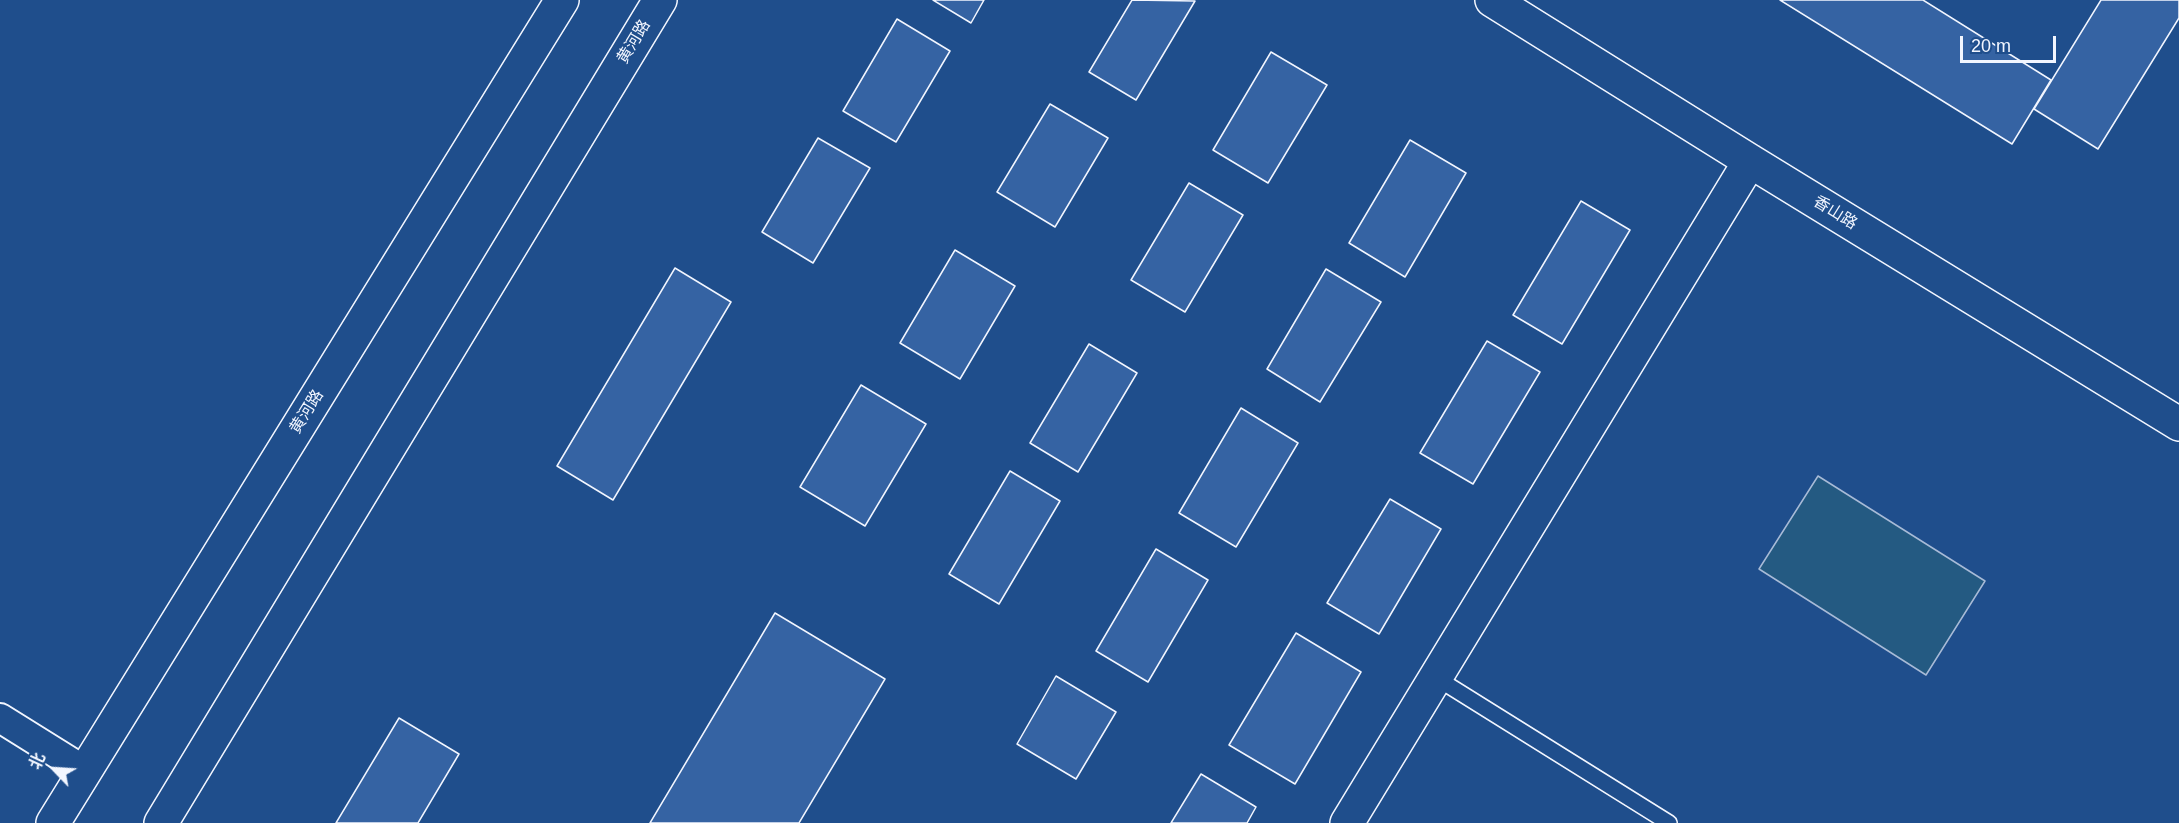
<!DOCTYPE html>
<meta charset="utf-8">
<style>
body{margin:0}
#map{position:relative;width:2179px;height:823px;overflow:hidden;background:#1f4e8c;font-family:Helvetica,"Noto Sans SC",sans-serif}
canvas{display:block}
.north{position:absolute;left:24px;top:739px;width:60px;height:60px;-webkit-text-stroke:4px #1f4e8c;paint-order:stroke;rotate:295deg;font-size:16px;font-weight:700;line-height:24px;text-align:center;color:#f2f6ff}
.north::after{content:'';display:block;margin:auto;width:21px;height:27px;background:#f2f6ff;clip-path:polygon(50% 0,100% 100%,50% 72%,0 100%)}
.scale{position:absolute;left:1960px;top:36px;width:96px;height:27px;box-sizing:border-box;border:3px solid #f2f6ff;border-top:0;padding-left:8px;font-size:18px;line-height:21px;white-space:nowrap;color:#f2f6ff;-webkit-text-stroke:4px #1f4e8c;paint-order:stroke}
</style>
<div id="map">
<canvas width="2179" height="823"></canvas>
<div class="north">北</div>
<div class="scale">20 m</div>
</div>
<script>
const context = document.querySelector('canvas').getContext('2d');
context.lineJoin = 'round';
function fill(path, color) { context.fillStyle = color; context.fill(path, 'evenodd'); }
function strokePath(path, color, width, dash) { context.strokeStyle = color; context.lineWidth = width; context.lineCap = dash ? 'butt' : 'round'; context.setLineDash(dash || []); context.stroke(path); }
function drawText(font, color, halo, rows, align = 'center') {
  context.font = font + ' Helvetica,"Noto Sans SC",sans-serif'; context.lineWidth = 4.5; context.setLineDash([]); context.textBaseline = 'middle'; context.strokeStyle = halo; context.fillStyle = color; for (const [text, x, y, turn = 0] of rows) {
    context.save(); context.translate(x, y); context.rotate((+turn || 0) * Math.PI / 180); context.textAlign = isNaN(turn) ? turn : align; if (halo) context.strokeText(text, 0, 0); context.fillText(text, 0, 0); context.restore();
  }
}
const green = new Path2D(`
 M1818 476 1985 581 1926 675 1759 569Z`);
fill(green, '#245a82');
strokePath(green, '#a8bbd7', 1.5);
const building = new Path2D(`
 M933 0H984L971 23Z
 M1132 0 1195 1 1136 100 1089 72Z
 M1780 0H1923L2051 80 2012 144Z
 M2101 0H2179V18L2098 149 2034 109Z
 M897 19 950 51 896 142 843 111Z
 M1271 52 1327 85 1268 183 1213 150Z
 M1050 104 1108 138 1055 227 997 192Z
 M818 138 870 168 813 263 762 232Z
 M1410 140 1466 173 1405 277 1349 243Z
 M1189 183 1243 215 1185 312 1131 280Z
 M1581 201 1630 230 1562 344 1513 315Z
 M955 250 1015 286 960 379 900 343Z
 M675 268 731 302 613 500 557 466Z
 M1326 269 1381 302 1320 402 1267 369Z
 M1487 341 1540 372 1473 484 1420 453Z
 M1089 344 1137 373 1078 472 1030 443Z
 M861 385 926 424 865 526 800 487Z
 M1241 408 1298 443 1236 547 1179 513Z
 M1010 471 1060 501 999 604 949 574Z
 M1390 499 1441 529 1379 634 1327 603Z
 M1156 549 1208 580 1148 682 1096 651Z
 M775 613 885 679 799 823H650Z
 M1296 633 1361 672 1295 784 1229 745Z
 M1056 676 1116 712 1076 779 1017 744Z
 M399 718 459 754 418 823H336Z
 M1201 774 1256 807 1247 823H1171Z`);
fill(building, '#3563a3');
strokePath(building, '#f2f6ff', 1.5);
const lane = new Path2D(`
 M1435 677 1669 823`);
const street = new Path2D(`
 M0 718 85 771`);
const secondary = new Path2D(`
 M1492 0 1750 161 2179 424
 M1347 823 1750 161`);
const primary = new Path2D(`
 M53 823 562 0
 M161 823 660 0`);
strokePath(lane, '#f2f6ff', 18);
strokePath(street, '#f2f6ff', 32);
strokePath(secondary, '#f2f6ff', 36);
strokePath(primary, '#f2f6ff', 36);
strokePath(lane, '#1f4e8c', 15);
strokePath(street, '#1f4e8c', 28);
strokePath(secondary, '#1f4e8c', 33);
strokePath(primary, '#1f4e8c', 33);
drawText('16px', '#f2f6ff', '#1f4e8c', [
 ["黄河路",634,42,-59],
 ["香山路",1835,213,32],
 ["黄河路",307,412,-58]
]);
</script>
